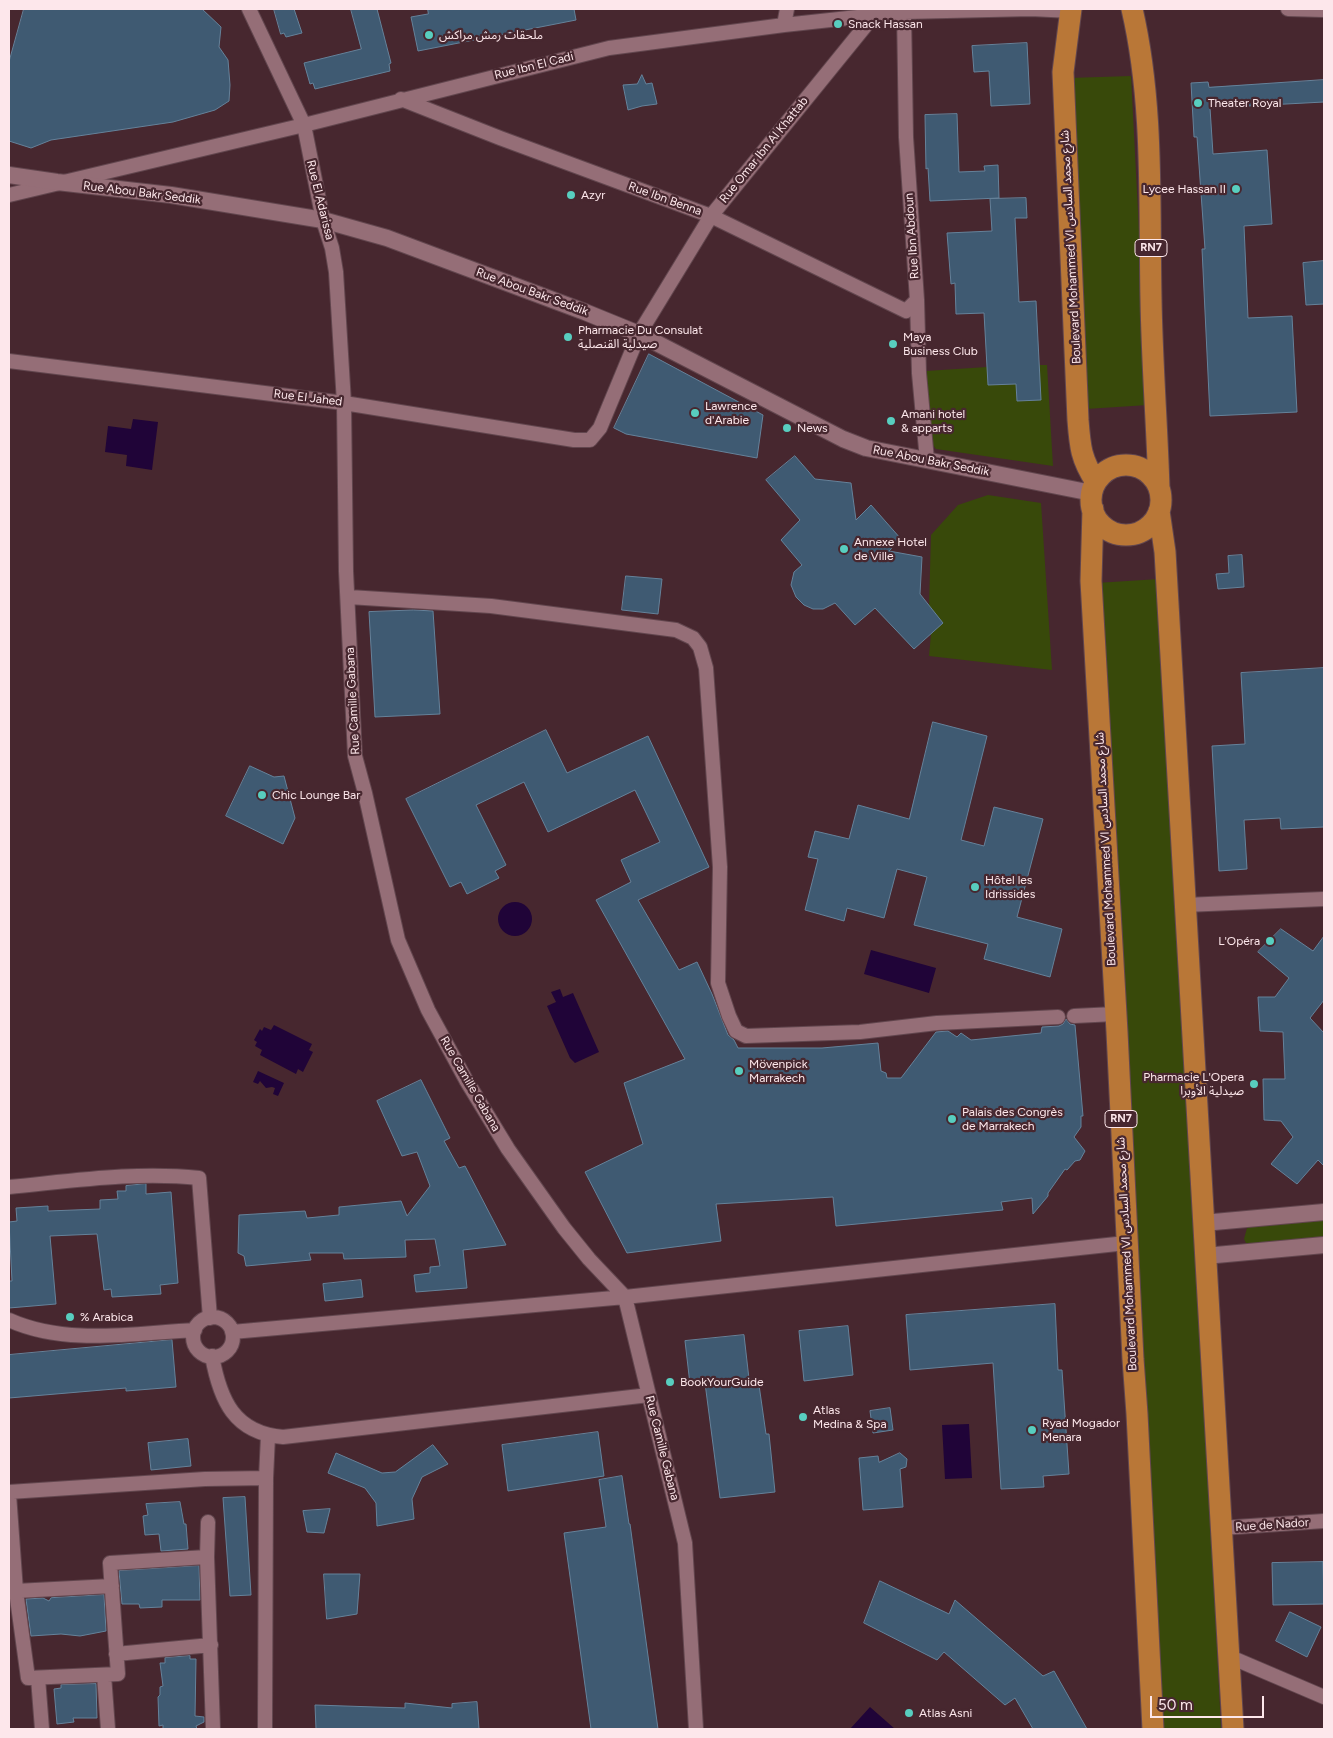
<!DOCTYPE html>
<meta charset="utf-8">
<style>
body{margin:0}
#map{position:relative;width:1333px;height:1738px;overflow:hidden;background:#47272f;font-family:Figtree,sans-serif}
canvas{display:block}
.frame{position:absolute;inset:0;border:10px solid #fde7eb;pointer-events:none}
.scale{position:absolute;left:1150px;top:1696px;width:114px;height:22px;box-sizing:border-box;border:2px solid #fde7eb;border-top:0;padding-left:6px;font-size:15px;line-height:18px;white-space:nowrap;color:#fde7eb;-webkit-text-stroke:4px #47272f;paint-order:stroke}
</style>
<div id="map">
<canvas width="1333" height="1738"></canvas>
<div class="frame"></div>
<div class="scale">50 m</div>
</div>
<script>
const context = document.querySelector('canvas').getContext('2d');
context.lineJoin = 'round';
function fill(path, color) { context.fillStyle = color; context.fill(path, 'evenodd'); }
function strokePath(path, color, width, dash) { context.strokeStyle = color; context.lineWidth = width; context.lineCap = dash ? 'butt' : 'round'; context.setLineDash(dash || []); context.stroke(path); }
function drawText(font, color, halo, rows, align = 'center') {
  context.font = font + ' Figtree,"Noto Sans Arabic",sans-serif'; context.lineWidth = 4.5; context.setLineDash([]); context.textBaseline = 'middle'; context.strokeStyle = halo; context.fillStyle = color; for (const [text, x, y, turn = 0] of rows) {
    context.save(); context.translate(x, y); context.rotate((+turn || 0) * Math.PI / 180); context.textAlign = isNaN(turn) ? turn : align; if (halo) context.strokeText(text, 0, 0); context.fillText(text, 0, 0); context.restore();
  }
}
fill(new Path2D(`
 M1131 76 1148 405 1086 409 1069 78Z
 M1039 365H1047L1053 466 936 449 930 442 926 371 987 367 988 385 1016 384 1017 401 1040 400Z
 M988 495 1041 503 1052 670 929 656 931 634 943 623 929 606 931 535 958 505Z
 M1159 579 1206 1425 1221 1729H1159L1096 583Z
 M1324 1218V1239L1247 1245 1244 1239 1247 1228 1253 1225Z`), '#38490a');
fill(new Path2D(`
 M133 419 158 422 152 470 126 466 127 455 105 452 108 426 131 429Z
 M498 919a17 17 0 1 1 34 0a17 17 0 1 1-34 0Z
 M871 950 936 968 929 993 864 974Z
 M560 989 563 997 573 993 599 1052 575 1063 570 1058 547 1006 556 1002 551 992Z
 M274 1025 312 1044 309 1050 313 1052 303 1072 298 1069 296 1074 260 1055 262 1050 255 1046 257 1042 254 1040 260 1029 262 1031 264 1027 271 1030Z
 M258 1071 284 1083 278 1096 273 1094 275 1088 272 1087 266 1088 260 1081 258 1084 253 1082Z
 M969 1424 972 1478 945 1479 942 1425Z
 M870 1707 895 1729H850Z`), '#200438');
const building = new Path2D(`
 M24 9H202L221 27 219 47 228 60 230 85 229 101 215 110 173 122 51 140 31 148 9 141V62Z
 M274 9H294L302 33 286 37 284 33 281 34Z
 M351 9H377L391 63 389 64 390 71 315 89 313 83 310 84 304 63 361 49Z
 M428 9H574L576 20 418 51 411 17 428 14Z
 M1027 43 1030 104 991 106 989 71 974 72 972 46Z
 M642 75 646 84 652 83 657 104 642 106 628 110 623 85 637 84Z
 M1324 80V102L1210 108 1213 154 1267 150 1272 224 1244 226 1248 318 1292 316 1297 412 1210 416 1202 249H1205L1197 137H1194L1191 83 1208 82 1209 87Z
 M957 114 959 172 985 171 984 166 998 165 999 198 930 201 928 168 926 169 925 115Z
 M1026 198 1027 218H1015L1019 302 1036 301 1041 400 1017 401 1016 384 988 385 984 313 956 314 955 283 951 284 947 233 992 231 990 199Z
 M1324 261V304L1306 305 1303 263Z
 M649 354 763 415 757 458 626 434 614 428Z
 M795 456 815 479 851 483 856 520 871 505 901 539 889 551 922 557 920 594 943 623 914 649 875 608 855 625 835 603 823 609H813L804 605 796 597 791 585 794 572 802 565 781 540 800 520 766 480Z
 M1242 555 1244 587 1218 589 1216 574 1229 573 1228 556Z
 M626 576 662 579 658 614 622 610Z
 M414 610 433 611 440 714 375 717 369 612Z
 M1324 668V827L1281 829 1280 818 1244 820 1247 869 1219 871 1212 746 1245 744 1241 673Z
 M933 722 987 736 961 840 984 846 994 807 1043 819 1017 917 1062 929 1050 977 984 959 988 944 914 925 927 877 897 869 884 918 847 908 844 921 805 910 818 859 808 857 815 831 849 839 858 805 909 819Z
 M546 730 567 773 648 736 709 867 638 900 679 970 697 962 712 994 728 1035 734 1040 738 1048H822L878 1043 881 1071 886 1073 887 1078H901L936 1032 948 1031 957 1037 961 1033 971 1040 1041 1033 1042 1027 1059 1026 1063 1024 1066 1019 1070 1024 1075 1025 1083 1116H1081V1127L1074 1137 1085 1151 1080 1160 1075 1161 1067 1170 1065 1169 1048 1193V1196L1033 1214 1032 1198 1001 1202 1003 1210 836 1226 833 1197 716 1204 721 1241 627 1253 585 1172 643 1144 624 1083 685 1059 596 900 631 882 621 860 660 842 635 790 548 832 524 782 476 805 506 865 495 871 499 878 467 894 461 882 450 887 406 799Z
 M250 766 274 777 284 776 295 818 283 844 226 816Z
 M1281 929 1313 951 1324 936V1000L1310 1018 1324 1033V1166L1318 1160 1297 1184 1271 1164 1293 1137 1281 1121 1264 1120 1263 1079H1285L1283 1032 1260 1031 1258 997H1275L1289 978 1258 952Z
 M421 1080 450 1138 444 1141 459 1168 465 1166 506 1245 463 1250 467 1288 416 1292 414 1275 430 1273V1267L440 1266 435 1239 405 1240 406 1257 344 1259 343 1253H309L311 1260 246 1266 244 1256 238 1253 239 1215 305 1211 307 1218 339 1215V1207L401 1201 407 1216 430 1186 417 1152 402 1156 377 1101Z
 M146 1184V1194L171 1192 178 1283 160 1285 161 1294 112 1297 111 1289 104 1290 97 1234 50 1236 56 1304 9 1308V1281H12L9 1222 17 1221 16 1208 48 1206V1211L100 1209V1200L118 1199 117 1191H126V1186Z
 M361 1280 363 1297 325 1301 323 1284Z
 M1055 1304 1058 1370H1062L1069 1474 1043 1476 1044 1487 1001 1489 993 1363 910 1370 906 1315Z
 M848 1326 853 1375 804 1381 799 1331Z
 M744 1335 749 1379 758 1378 766 1434H769L775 1492 720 1498 705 1383 690 1384 685 1341Z
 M172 1340 176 1387 126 1391V1388L9 1398V1355Z
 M890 1408 893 1430 873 1433 870 1411Z
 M598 1432 604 1476 508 1491 502 1445Z
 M188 1439 191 1466 151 1470 148 1443Z
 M433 1445 448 1464 422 1477 412 1499 414 1519 377 1526 376 1503 365 1488 328 1473 336 1453 382 1473 395 1472Z
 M900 1453 907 1459 906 1467 900 1469 903 1507 863 1510 859 1458 878 1456 879 1462Z
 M622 1476 629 1524H630L658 1729H591L564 1533 606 1527 599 1480Z
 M245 1497 251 1595 230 1596 223 1498Z
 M180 1502 184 1524H186L188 1549 161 1551 159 1534 145 1535 143 1516 148 1515 146 1504Z
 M330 1509 324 1533 307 1532 303 1511Z
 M1323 1562 1324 1604 1273 1605 1272 1563Z
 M199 1566 200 1600H162V1607L140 1608 139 1604H122L119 1571Z
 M324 1574H360L357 1614 327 1619Z
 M880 1581 949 1614 955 1600 1043 1676 1054 1671 1087 1729H1033L1015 1698 1005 1705 944 1652 937 1660 864 1623Z
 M104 1595 106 1631 80 1636 61 1634 31 1636 26 1599 43 1598 49 1601 51 1598Z
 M1290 1612 1321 1627 1307 1657 1276 1641Z
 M190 1656V1659H196L195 1716 204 1717V1722L196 1726 197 1729H163V1725L159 1726 158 1697 160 1695V1687L163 1686 160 1663H165V1658Z
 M96 1684 97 1718H73L74 1722 57 1724 54 1689 61 1688V1685Z
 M477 1702 479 1729H316L315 1705 405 1708V1703L452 1708V1704Z`);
fill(building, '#3f5a72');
strokePath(building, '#65829a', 1);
const minor = new Path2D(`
 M249 9 304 125 323 220 332 248 336 272 344 403 346 571 355 756 365 793 398 940 428 1010 466 1080 508 1149 564 1228 589 1259 625 1297 685 1543 696 1729
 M1288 9 1324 10
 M904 12 906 137 917 300 919 373 927 460
 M784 25 787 9
 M401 99 500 138 711 216 906 311 917 300
 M9 195 304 125 609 48 784 25 904 12 1031 9 1071 11
 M9 361 344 403 574 440H590L600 428 639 334 711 216 875 14
 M349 597 491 606 676 630 693 638 700 647 706 668 720 867 718 983 729 1016 736 1031 746 1036 860 1032 937 1023 1058 1017
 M1185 905 1324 899
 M1074 1016 1115 1014
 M9 1187C72 1181 136 1171 199 1178L210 1318
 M193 1337a20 20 0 1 1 40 0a20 20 0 1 1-40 0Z
 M9 1320C67 1346 133 1333 195 1330
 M232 1332 625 1297 1126 1243
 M212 1356C220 1400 234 1433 283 1437L649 1395
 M9 1492 205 1479 266 1478
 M9 1494 16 1591 28 1678 118 1674 110 1563 207 1557
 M208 1522 207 1557 213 1729
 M1221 1528 1324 1521
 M16 1591 112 1586
 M116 1654 211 1645
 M1228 1656 1324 1697
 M104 1675 108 1729
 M38 1678 42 1729
 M265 1729 266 1478 268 1436`);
const tertiary = new Path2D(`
 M9 175 57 182 171 195 323 220 387 238 585 312 639 334 843 439 866 448 1092 493
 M1203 1223 1324 1212
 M1205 1256 1324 1245`);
const primary = new Path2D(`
 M1071 9 1063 72 1078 420C1080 447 1081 459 1096 482
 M1132 9C1154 104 1149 202 1151 299 1152 362 1157 425 1159 488
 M1091 500a35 35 0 1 1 70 0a35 35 0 1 1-70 0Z
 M1093 509 1091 581 1117 1032 1133 1359 1137 1414 1153 1729
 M1159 511 1165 552 1233 1729`);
strokePath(minor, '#62464e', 16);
strokePath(tertiary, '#62464e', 18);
strokePath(primary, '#62464e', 23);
strokePath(minor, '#956e77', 14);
strokePath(tertiary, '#956e77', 16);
strokePath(primary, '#b97737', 21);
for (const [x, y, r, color] of [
 [838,24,5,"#58cebf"],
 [429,35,5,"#58cebf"],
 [1198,103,5,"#58cebf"],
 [1236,189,5,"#58cebf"],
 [571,195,5,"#58cebf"],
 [568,337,5,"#58cebf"],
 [893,344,5,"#58cebf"],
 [695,413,5,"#58cebf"],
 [891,421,5,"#58cebf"],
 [787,428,5,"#58cebf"],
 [844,549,5,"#58cebf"],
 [262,795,5,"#58cebf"],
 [975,887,5,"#58cebf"],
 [1270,941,5,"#58cebf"],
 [739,1071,5,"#58cebf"],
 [1254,1084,5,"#58cebf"],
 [952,1119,5,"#58cebf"],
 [70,1317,5,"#58cebf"],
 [670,1382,5,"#58cebf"],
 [803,1417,5,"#58cebf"],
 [1032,1430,5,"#58cebf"],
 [909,1713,5,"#58cebf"]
]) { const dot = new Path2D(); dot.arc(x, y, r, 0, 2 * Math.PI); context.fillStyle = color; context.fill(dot); strokePath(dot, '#47272f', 2); }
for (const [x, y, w] of [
 [1151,248,32],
 [1121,1119,32]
]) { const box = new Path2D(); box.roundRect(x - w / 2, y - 8.5, w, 17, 4); context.fillStyle = '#47272f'; context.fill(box); strokePath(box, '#fde7eb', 1); }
drawText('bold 11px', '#fde7eb', null, [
 ["RN7",1151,248],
 ["RN7",1121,1119]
]);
drawText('12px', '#fde7eb', '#47272f', [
 ["Snack Hassan",848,24],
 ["ملحقات رمش مراكش",439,35],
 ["Theater Royal",1208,103],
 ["Lycee Hassan II",1226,189,"right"],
 ["Azyr",581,195],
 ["Pharmacie Du Consulat",578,330],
 ["صيدلية القنصلية",578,344],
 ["Maya",903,337],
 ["Business Club",903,351],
 ["Lawrence",705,406],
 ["d'Arabie",705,420],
 ["Amani hotel",901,414],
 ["& apparts",901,428],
 ["News",797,428],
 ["Annexe Hotel",854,542],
 ["de Ville",854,556],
 ["Chic Lounge Bar",272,795],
 ["Hôtel les",985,880],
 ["Idrissides",985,894],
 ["L'Opéra",1260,941,"right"],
 ["Mövenpick",749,1064],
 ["Marrakech",749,1078],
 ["Pharmacie L'Opera",1244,1077,"right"],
 ["صيدلية الأوبرا",1244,1091,"right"],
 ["Palais des Congrès",962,1112],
 ["de Marrakech",962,1126],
 ["% Arabica",80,1317],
 ["BookYourGuide",680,1382],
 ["Atlas",813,1410],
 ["Medina & Spa",813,1424],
 ["Ryad Mogador",1042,1423],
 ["Menara",1042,1437],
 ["Atlas Asni",919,1713]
], 'left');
drawText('12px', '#fde7eb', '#47272f', [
 ["Rue Ibn El Cadi",534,66,-14],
 ["Rue Omar Ibn Al Khattab",764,150,-51],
 ["Rue Abou Bakr Seddik",142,193,7],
 ["Rue Ibn Benna",665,199,20],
 ["Rue El Adarissa",320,200,76],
 ["Rue Ibn Abdoun",912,236,-94],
 ["Boulevard Mohammed VI شارع محمد السادس",1071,247,-93],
 ["Rue Abou Bakr Seddik",532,292,20],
 ["Rue El Jahed",308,398,7],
 ["Rue Abou Bakr Seddik",931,461,11],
 ["Rue Camille Gabana",353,701,-93],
 ["Boulevard Mohammed VI شارع محمد السادس",1106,849,-93],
 ["Rue Camille Gabana",470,1084,60],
 ["Boulevard Mohammed VI شارع محمد السادس",1127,1254,-93],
 ["Rue Camille Gabana",662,1448,76],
 ["Rue de Nador",1272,1525,-4]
]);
</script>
